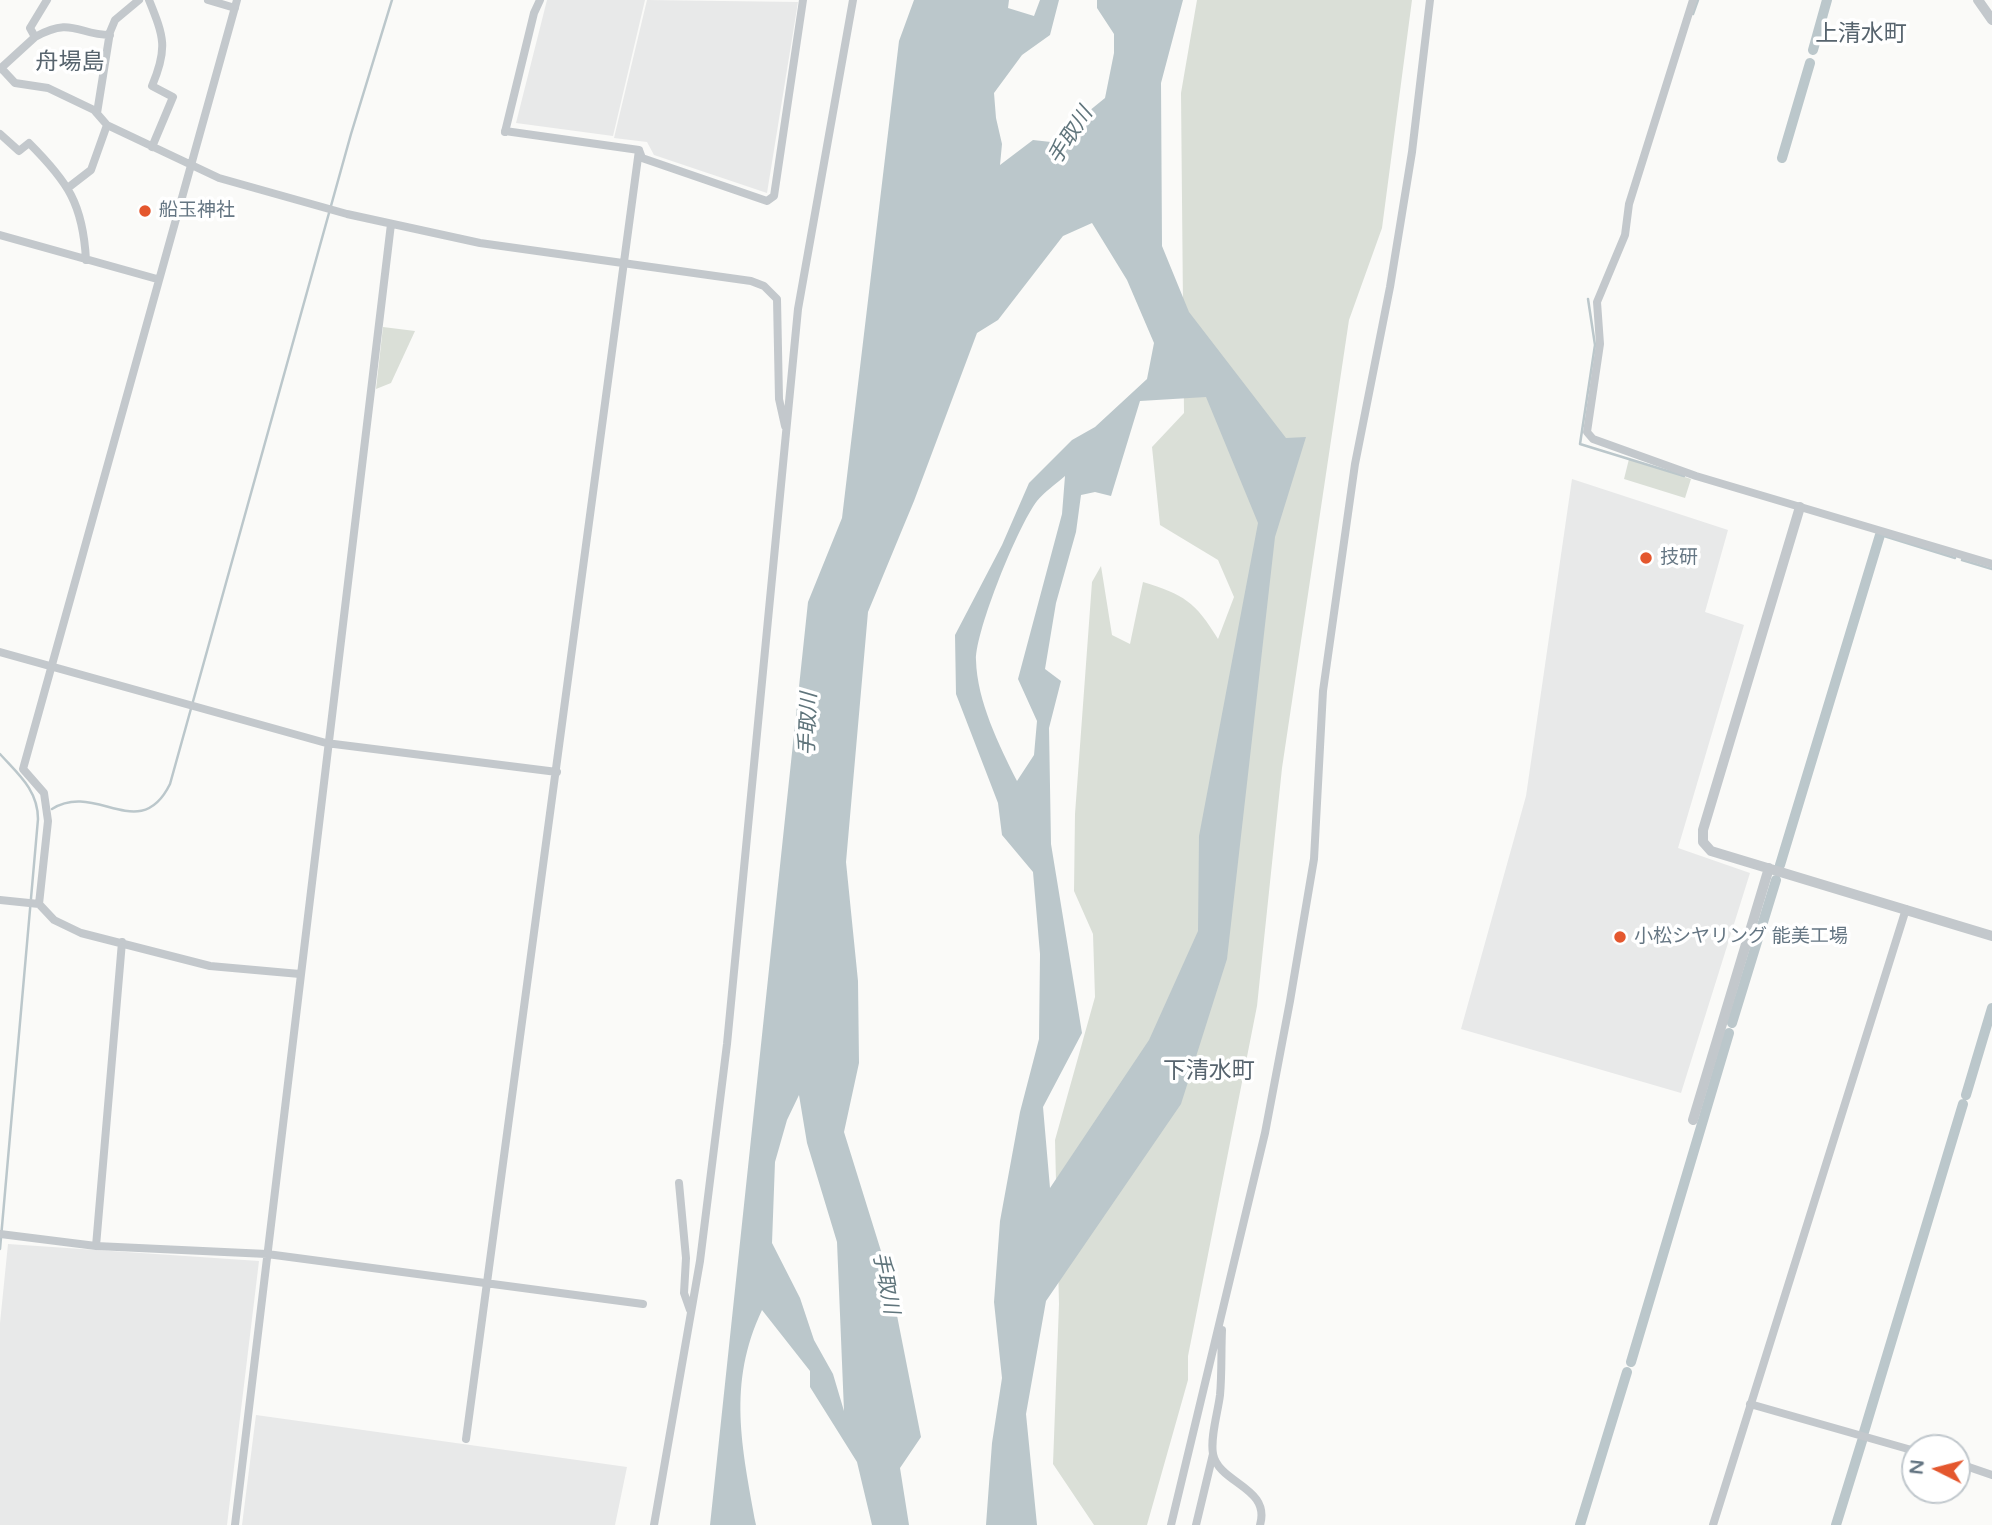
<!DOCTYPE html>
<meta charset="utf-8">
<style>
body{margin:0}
#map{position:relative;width:1992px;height:1525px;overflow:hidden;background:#fafaf8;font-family:"Varela Round",sans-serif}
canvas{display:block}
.north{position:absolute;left:1901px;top:1434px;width:70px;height:70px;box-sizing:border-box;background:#fff;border:2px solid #c1c8cd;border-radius:50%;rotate:276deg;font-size:19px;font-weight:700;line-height:28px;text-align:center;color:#657683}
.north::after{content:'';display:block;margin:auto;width:24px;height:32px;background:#e4572e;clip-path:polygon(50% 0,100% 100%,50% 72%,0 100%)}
</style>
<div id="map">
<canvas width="1992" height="1525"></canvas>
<div class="north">N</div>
</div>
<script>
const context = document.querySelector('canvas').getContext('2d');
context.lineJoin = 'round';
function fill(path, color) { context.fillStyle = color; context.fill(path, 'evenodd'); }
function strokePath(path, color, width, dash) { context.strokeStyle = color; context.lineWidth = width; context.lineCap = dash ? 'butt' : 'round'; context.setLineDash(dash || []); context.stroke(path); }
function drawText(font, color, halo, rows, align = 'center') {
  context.font = font + ' "Varela Round","Noto Sans JP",sans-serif'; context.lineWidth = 7; context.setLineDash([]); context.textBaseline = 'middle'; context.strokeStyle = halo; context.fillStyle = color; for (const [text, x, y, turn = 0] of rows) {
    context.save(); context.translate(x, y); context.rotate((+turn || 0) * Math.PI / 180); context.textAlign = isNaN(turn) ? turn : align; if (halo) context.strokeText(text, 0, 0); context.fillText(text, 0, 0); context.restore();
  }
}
fill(new Path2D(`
 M547 0H645L613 136 516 123Z
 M647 0 798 2 767 193 654 155 647 142 614 138Z
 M1572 479 1728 530 1705 612 1744 625 1678 848 1750 873 1681 1093 1461 1029 1526 796Z
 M8 1244 259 1261 227 1525H0V1323Z
 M256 1415 627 1467 615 1525H242Z`), '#e8e9e9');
fill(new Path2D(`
 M1197 0H1412L1382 228 1349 320 1282 768 1257 1006 1188 1356V1380L1147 1525H1094L1053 1464 1059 1304 1055 1140 1095 997 1093 934 1074 891 1075 814 1092 582 1101 566 1112 635 1130 644 1143 582C1184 595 1195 601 1218 639L1234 597 1218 560 1160 525 1152 447 1184 413 1181 93Z
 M383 327 415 331 391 383 376 389Z
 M1629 459 1691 479 1685 498 1624 479Z`), '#dadfd7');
fill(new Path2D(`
 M914 0H1009L1008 8 1034 16 1040 0H1059L1050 35 1022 55 994 93 996 118 1002 144 1000 165 1033 140 1051 142 1105 98 1114 53V34L1097 8V0H1183L1161 83 1162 246 1189 312 1286 438 1306 437 1275 537 1227 959 1181 1104 1046 1301 1026 1414 1037 1525H986L992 1443 1002 1378 994 1302 1000 1221 1020 1112 1039 1039 1040 954 1033 872 1002 835 998 803 956 694 955 635 1002 545 1029 483 1072 440 1095 427 1147 379 1154 343 1127 280 1092 223 1063 236 998 320 977 333 914 501 868 612 846 862 858 981 859 1063 844 1132 890 1280 921 1437 900 1468 909 1525H872L857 1462 810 1387V1371L762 1310C727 1384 742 1447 756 1525H710L808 602 842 518 899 41ZM1206 397 1258 523 1199 836 1198 931 1149 1040 1050 1188 1043 1107 1082 1033 1051 844 1049 728 1061 681 1045 669 1056 603 1076 532 1081 495 1095 492 1111 496 1140 401ZM1065 476 1062 514 1018 679 1037 721 1034 755 1017 781C999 745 977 701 976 660 976 629 1018 526 1037 501 1044 492 1056 484 1065 476ZM799 1095 807 1143 837 1242 844 1411 833 1374 814 1340 800 1298 772 1243 775 1162 787 1120Z`), '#bbc7cb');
strokePath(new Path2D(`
 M1693 14 1698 0
 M1588 299 1595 345 1580 444 1684 476
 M1884 536 1955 558
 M1962 560 1992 569
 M0 754C18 774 38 790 38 819L0 1249
 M52 809C96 781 140 845 170 784L351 134 392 0`), '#bbc7cb', 2.5);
strokePath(new Path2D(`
 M1813 50 1827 0
 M1782 158 1810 63
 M1780 865 1880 535
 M1732 1023 1776 880
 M1966 1095 1992 1008
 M1631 1362 1729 1033
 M1864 1432 1963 1104
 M1580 1525 1627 1372
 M1836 1525 1862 1441`), '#bbc7cb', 10);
strokePath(new Path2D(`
 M149 0C164 37 168 48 152 86L173 97 152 147
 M208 0 235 8
 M237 0 23 769 44 793 48 821 39 904 54 920 81 933 210 966 300 974
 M1693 0 1629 204 1625 235 1597 302 1600 344 1587 432 1593 439 1696 476 1992 564
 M35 37C72 16 78 35 110 35
 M1 68 15 83 48 88 94 110 107 125 219 178 347 214 480 243 751 281 764 286 777 299 779 399 785 426
 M0 69 35 37 30 28 47 0
 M97 113 110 32 115 20 139 0
 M505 131 639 150 642 158 767 201 774 196 803 0
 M505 132 534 13 540 0
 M0 134 19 151 29 143C68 182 83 204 86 260
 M69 187 91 170 107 125
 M0 235 157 279
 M0 652 326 743 557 772
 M0 900 39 904
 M679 1183 686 1258 684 1293 690 1310
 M0 1234 96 1246 267 1254 643 1304
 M96 1246 122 942
 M1222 1330C1221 1352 1222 1374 1220 1395 1218 1412 1210 1437 1213 1454 1219 1484 1271 1487 1260 1525
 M1750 1404 1915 1451
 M466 1439 639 150
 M1957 1463 1992 1475
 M235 1525 391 224
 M654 1525 700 1261 727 1044 798 309 853 0
 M1171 1525 1265 1133 1290 1001 1314 859 1323 691 1355 464 1390 287 1412 152 1430 0
 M1196 1525 1213 1454
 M1713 1525 1906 909`), '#c3c8cc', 8);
strokePath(new Path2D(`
 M1978 0 1992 20
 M1800 507 1703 830V842L1711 851 1992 936
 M1693 1120 1769 868`), '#c3c8cc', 10);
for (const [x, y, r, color] of [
 [145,211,7,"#e4572e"],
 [1646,558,7,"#e4572e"],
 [1620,937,7,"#e4572e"]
]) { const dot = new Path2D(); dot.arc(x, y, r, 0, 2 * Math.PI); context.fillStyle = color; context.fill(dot); strokePath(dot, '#fff', 2.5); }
drawText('19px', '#657683', '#fff', [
 ["船玉神社",159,211],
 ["技研",1660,558],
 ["小松シヤリング 能美工場",1634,937]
], 'left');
drawText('italic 21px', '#60757c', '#fff', [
 ["手取川",1071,136,-57],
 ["手取川",809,724,-88],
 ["手取川",885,1283,79]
]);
drawText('23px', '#57646e', '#fff', [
 ["上清水町",1861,35],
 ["舟場島",70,63],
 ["下清水町",1209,1072]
]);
</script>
